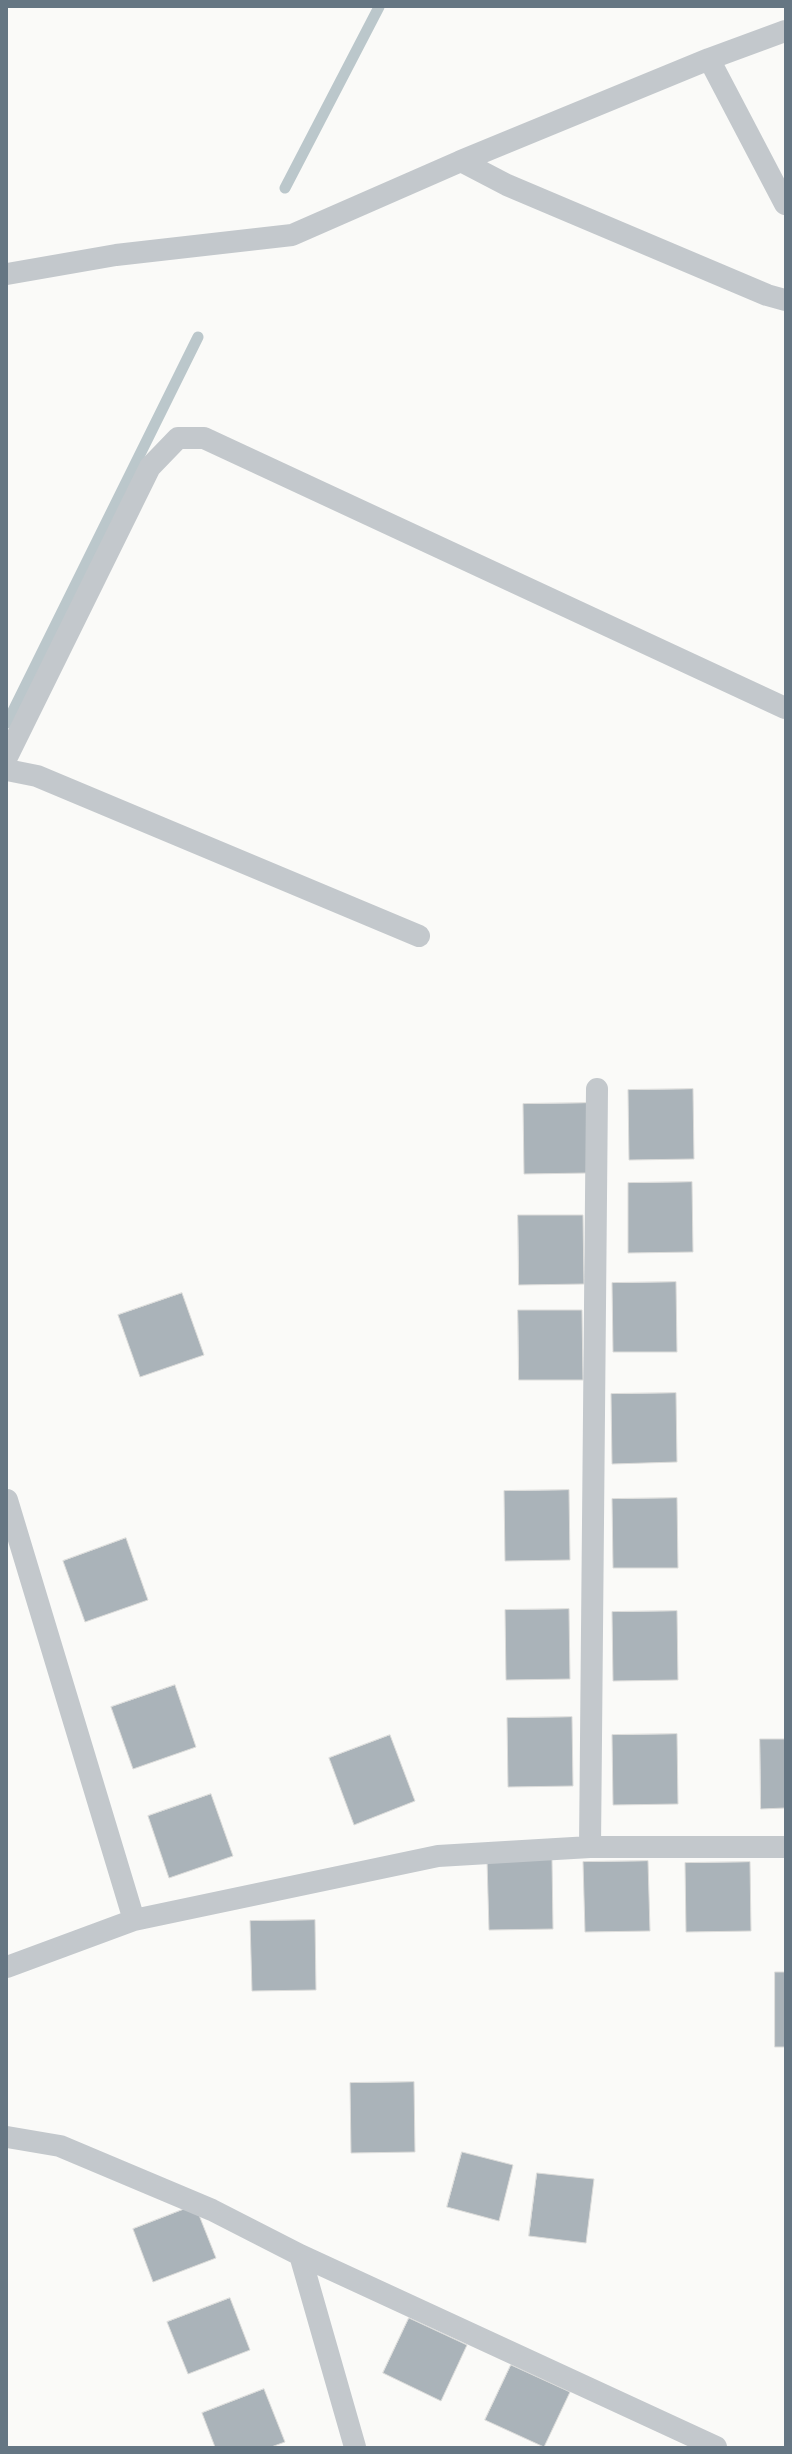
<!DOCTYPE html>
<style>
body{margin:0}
#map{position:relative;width:792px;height:2454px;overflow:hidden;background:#fafaf8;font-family:"PT Sans Narrow",sans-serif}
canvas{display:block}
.frame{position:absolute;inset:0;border:8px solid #657683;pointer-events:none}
</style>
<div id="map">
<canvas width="792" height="2454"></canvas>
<div class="frame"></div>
</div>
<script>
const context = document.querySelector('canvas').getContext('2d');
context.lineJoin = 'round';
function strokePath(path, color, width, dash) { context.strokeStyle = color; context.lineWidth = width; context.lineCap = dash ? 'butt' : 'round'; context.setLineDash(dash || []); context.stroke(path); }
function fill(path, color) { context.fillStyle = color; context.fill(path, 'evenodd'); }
strokePath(new Path2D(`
 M285 188 379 7
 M7 723 198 337`), '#bbc7cb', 11);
const building = new Path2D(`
 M693 1089 694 1159 629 1160 628 1090Z
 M587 1103 588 1173 524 1174 523 1104Z
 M692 1182 693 1252 628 1253V1183Z
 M518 1215H583L584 1284 519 1285Z
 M676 1282 677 1352H613L612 1283Z
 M182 1293 204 1355 140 1377 118 1315Z
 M518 1310H582L583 1380H519Z
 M676 1393 677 1462 612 1464 611 1394Z
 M569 1490 570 1560 505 1561 504 1491Z
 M677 1498 678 1568H613L612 1499Z
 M126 1538 148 1600 85 1622 63 1561Z
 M569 1609 570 1679 506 1680 505 1610Z
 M677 1611 678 1680 613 1681 612 1612Z
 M175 1685 196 1747 133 1769 111 1707Z
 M572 1717 573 1786 508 1787 507 1718Z
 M677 1734 678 1804 613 1805 612 1735Z
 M390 1735 415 1801 354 1825 329 1758Z
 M760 1739H785V1808L761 1809Z
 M211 1794 233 1856 169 1878 148 1816Z
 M552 1859 553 1929 489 1930 487 1860Z
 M648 1861 650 1931 585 1932 583 1862Z
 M750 1862 751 1931 686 1932 685 1863Z
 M315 1920 316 1990 252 1991 250 1921Z
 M775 1972H785V2047H775Z
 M414 2082 415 2152 351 2153 350 2083Z
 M462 2152 513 2165 499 2221 447 2207Z
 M537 2173 594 2179 586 2243 529 2236Z
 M195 2205 216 2258 153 2282 133 2229Z
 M230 2298 250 2350 188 2374 167 2322Z
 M409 2318 467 2345 441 2401 383 2373Z
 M511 2365 570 2392 544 2447 485 2420Z
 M264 2389 285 2442 271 2447H215L202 2413Z`);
fill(building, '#aab3b9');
strokePath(building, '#dcdcda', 1);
strokePath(new Path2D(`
 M709 59 785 204
 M461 161 507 185 767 295 785 300
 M7 274 116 255 292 235 461 161 709 59 785 31
 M7 757 150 467 178 438H204L785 708
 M7 770 37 776 419 936
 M7 1500 134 1920
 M590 1847 597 1089
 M7 1967 134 1920 438 1856 590 1847H785
 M7 2137 60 2146 212 2210 300 2255 716 2447
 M300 2255 355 2447`), '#c3c8cc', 22);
</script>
